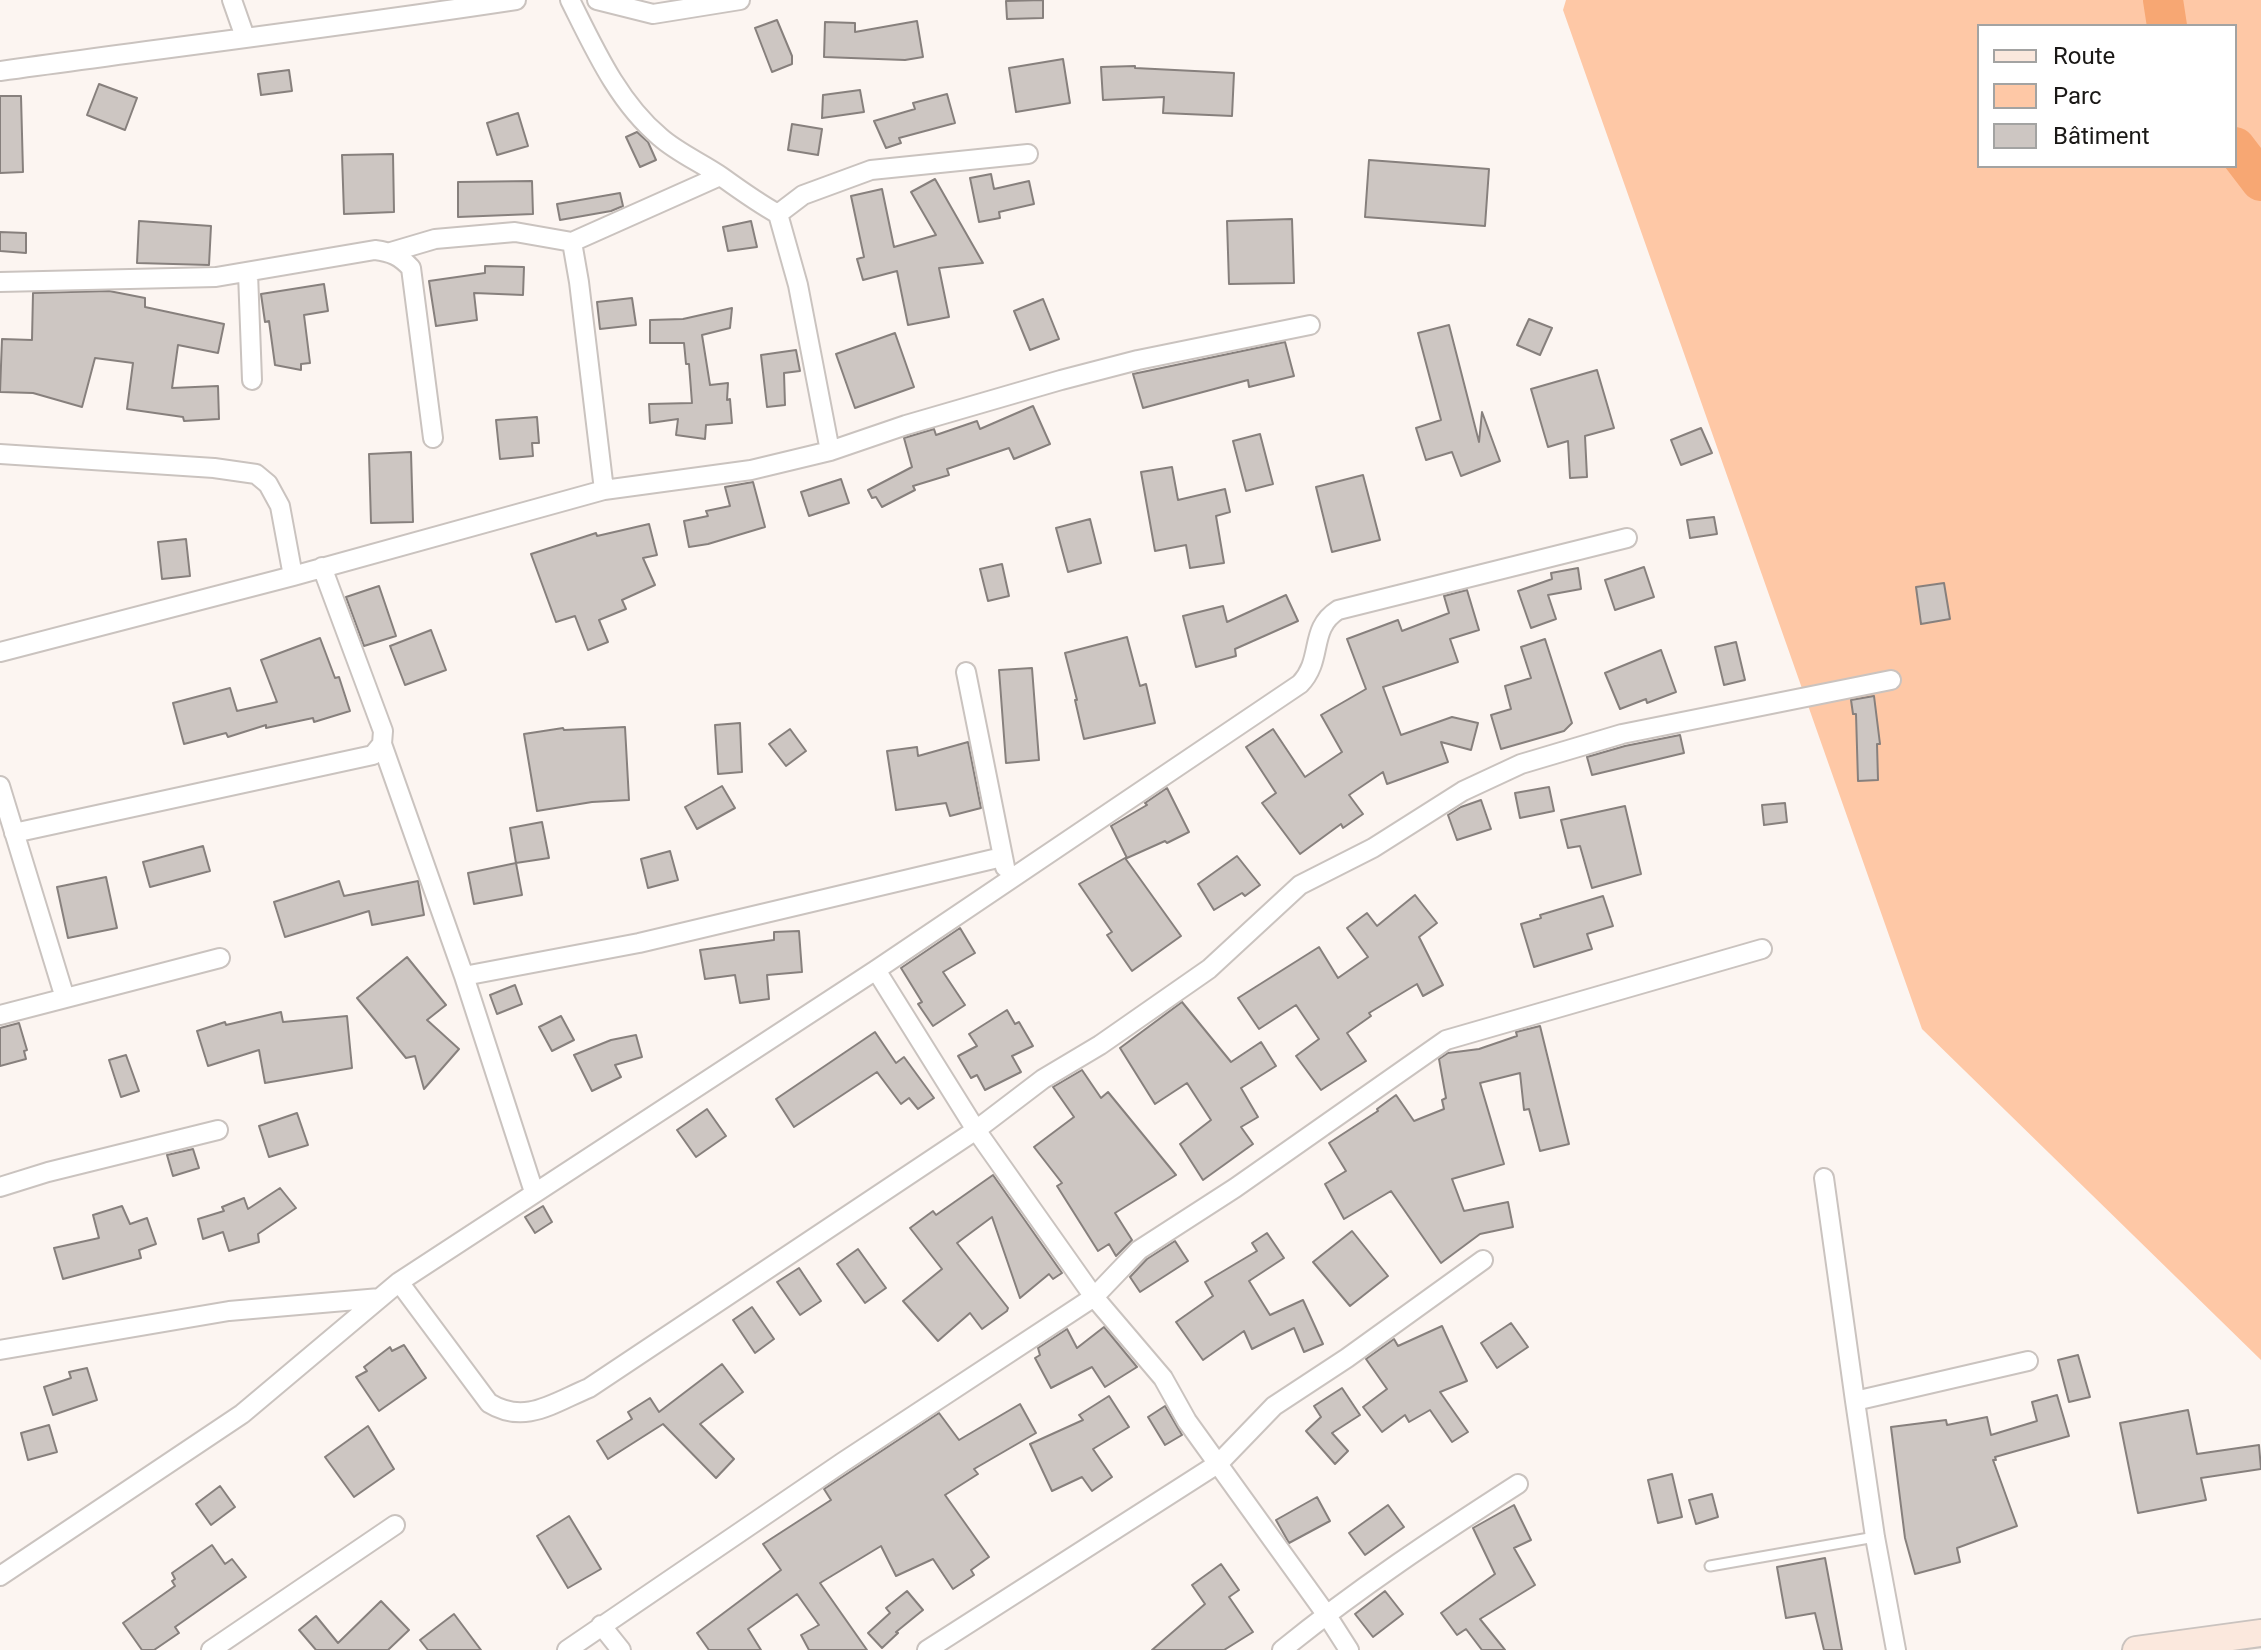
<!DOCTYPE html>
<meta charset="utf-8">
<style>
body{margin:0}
#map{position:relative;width:2261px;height:1650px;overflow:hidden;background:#fcf5f1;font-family:Roboto,sans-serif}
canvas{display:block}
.legend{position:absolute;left:1977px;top:24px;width:260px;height:144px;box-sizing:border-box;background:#fff;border:2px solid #a3a3a2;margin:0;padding:10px 14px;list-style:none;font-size:24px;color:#1a1816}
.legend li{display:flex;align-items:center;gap:16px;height:40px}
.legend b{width:40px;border:2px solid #a3a3a2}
</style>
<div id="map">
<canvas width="2261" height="1650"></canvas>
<ul class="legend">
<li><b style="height:10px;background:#fbe8dd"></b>Route</li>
<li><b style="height:22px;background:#fec8a6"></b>Parc</li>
<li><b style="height:22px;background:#cdc6c2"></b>Bâtiment</li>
</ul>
</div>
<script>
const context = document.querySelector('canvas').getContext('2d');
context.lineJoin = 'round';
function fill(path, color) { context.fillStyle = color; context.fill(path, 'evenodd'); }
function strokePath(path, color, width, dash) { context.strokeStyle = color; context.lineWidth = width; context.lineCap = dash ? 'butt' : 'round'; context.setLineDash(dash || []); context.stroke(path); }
fill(new Path2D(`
 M1566 0H2261V1360L1922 1029 1563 10ZM1979 26H2235V166H1979Z`), '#fec8a6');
strokePath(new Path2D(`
 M2163 0 2167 26
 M2235 147 2261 181`), '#f7a773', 40);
const building = new Path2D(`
 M1043 0V18L1007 19 1006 1Z
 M777 20 792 56V64L772 72 755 28Z
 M917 21 923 57 905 60 824 57 825 22 855 23V32Z
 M1063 59 1070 103 1016 112 1009 68Z
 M1135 66V68L1234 73 1232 116 1163 113 1164 97 1103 100 1101 67Z
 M289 70 292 91 261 95 258 74Z
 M99 84 137 98 125 130 87 115Z
 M860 90 864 112 822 118 823 95Z
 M947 94 955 123 899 138 901 143 886 148 874 121 915 109 913 103Z
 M0 96H21L23 172 0 173Z
 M518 113 528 146 497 155 487 123Z
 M792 124 822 129 818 155 788 150Z
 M637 132 648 142 656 160 640 167 626 137Z
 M393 154 394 212 344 214 342 155Z
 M1369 160 1489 169 1485 226 1365 217Z
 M991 174 994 189 1029 181 1034 204 999 212 1000 218 979 222 970 178Z
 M935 179 983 263 939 268 949 317 908 325 897 271 863 280 857 259 864 257 851 196 882 189 894 247 936 235 911 192Z
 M532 181 533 214 458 217V182Z
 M620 193 623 206 611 211 560 220 557 204Z
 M1292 219 1294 283 1229 284 1227 221Z
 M139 221 211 226 209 265 137 263Z
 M751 221 757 247 728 251 723 227Z
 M0 232 26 233V253L0 251Z
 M485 266 524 267 523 295 474 293 477 320 436 326 429 281 485 273Z
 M324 284 328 311 304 315 310 363 301 364V370L275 365 269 321 265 322 261 294Z
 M109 291 145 298V307L224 324 218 353 178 345 172 388 218 386 219 419 184 421 183 417 127 409 133 363 95 358 82 407 33 393 0 392 2 339 32 340 33 293Z
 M632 298 636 325 600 329 597 302Z
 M1043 299 1059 339 1030 350 1014 311Z
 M732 308 730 328 702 335 710 385 728 383 727 400 730 399 732 423 706 425 705 439 676 435 678 419 650 423 649 404 692 403 689 364H686L684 343H650V320L683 319Z
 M1529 319 1552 328 1540 355 1517 345Z
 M1449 325 1479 442 1482 412 1500 461 1461 476 1452 452 1426 460 1416 428 1441 420 1418 333Z
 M895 333 914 387 855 408 836 354Z
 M1285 342 1294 376 1249 387 1248 380 1143 408 1133 374Z
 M796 350 800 371 784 373 785 405 767 407 761 355Z
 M1597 370 1614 428 1585 436 1587 477 1570 478 1568 441 1548 447 1531 389Z
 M1033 406 1050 444 1014 459 1009 448 947 469 949 475 913 486 915 490 882 507 876 497 872 498 868 490 912 467 904 438 934 429 936 435 977 421 980 429Z
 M537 417 539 443H532L533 456 500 459 496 420Z
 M1701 428 1712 453 1681 465 1671 440Z
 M1260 434 1273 484 1246 491 1233 441Z
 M411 452 413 522 371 523 369 454Z
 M1172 467 1178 500 1225 489 1230 512 1216 516 1224 563 1190 568 1186 545 1155 551 1141 472Z
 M1363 475 1380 540 1332 552 1316 487Z
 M841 479 849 503 809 516 801 492Z
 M753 482 765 527 708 544 689 547 684 521 708 516 706 511 730 506 725 487Z
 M1714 517 1717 534 1690 538 1687 520Z
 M1090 519 1101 563 1068 572 1056 528Z
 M649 524 657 555 643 558 655 585 622 600 626 609 599 620 608 642 588 650 575 616 556 622 531 554 596 533 597 536Z
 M186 539 190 576 162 579 158 542Z
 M1002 564 1009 596 988 601 980 569Z
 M1644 567 1654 597 1615 610 1605 580Z
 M1578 568 1581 589 1548 595 1556 619 1531 628 1518 591 1552 579 1551 573Z
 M1944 583 1950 619 1921 624 1916 587Z
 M379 586 396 636 364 646 346 597Z
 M1467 590 1479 630 1450 639 1458 662 1383 687 1401 735 1452 717 1478 723 1471 750 1441 742 1448 762 1387 784 1383 772 1349 795 1363 814 1343 828 1341 824 1300 854 1262 803 1276 793 1246 747 1273 729 1305 777 1342 752 1321 715 1366 689 1347 639 1398 620 1402 631 1449 613 1444 596Z
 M1286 595 1298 621 1235 649 1236 656 1196 667 1183 616 1223 606 1227 622Z
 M431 630 446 670 405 685 390 646Z
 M1127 637 1140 686 1146 684 1155 723 1084 739 1075 700H1077L1065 653Z
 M320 638 335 678 339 677 350 711 314 722 313 718 266 728V725L228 737 226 733 184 744 173 703 230 688 237 711 277 702 261 660Z
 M1545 639 1572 723 1564 731 1501 749 1491 715 1511 709 1505 686 1531 678 1521 647Z
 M1736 642 1745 680 1724 685 1715 647Z
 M1661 650 1676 692 1647 703 1646 699 1620 709 1605 673Z
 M1032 668 1039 760 1006 763 999 670Z
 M1874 696 1880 744H1877L1878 780 1858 781 1856 714H1853L1851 700Z
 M740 723 742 772 718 774 715 725Z
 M625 727 629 800 592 802 537 811 524 734 563 728 564 730Z
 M790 729 806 751 786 766 769 744Z
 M1680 735 1684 753 1592 775 1587 757 1625 746Z
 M968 742 981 808 950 816 946 803 896 810 887 751 917 747 918 756Z
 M722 786 735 808 697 829 685 807Z
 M1549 787 1554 811 1520 818 1515 793Z
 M1167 788 1189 832 1167 843 1165 841 1127 858 1111 826 1147 805 1145 803Z
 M1481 800 1491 829 1457 840 1448 815 1461 807Z
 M1785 803 1787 822 1764 825 1762 805Z
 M1625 806 1641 874 1592 888 1580 846 1568 848 1561 820Z
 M542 822 549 858 516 863 510 828Z
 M203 846 210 871 150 887 143 862Z
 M670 851 678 880 648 888 641 859Z
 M1237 856 1260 885 1245 896 1242 893 1214 910 1198 884Z
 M1125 858 1181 936 1132 971 1107 935 1112 932 1079 884Z
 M516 863 522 895 474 904 468 873Z
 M106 877 117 928 68 938 57 887Z
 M339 881 344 896 418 881 424 915 372 925 369 911 285 937 274 902Z
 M1415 895 1437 923 1419 937 1443 985 1423 996 1417 984 1369 1013 1371 1016 1347 1033 1366 1061 1321 1090 1296 1056 1319 1039 1296 1005 1259 1029 1238 998 1319 947 1338 978 1368 957 1347 928 1367 913 1377 926Z
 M1603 896 1613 926 1587 934 1592 949 1534 967 1521 924 1541 918 1540 915Z
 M960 928 975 953 943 972 965 1005 933 1026 918 1004 922 1002 901 968Z
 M799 931 802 972 767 975 769 999 740 1003 735 975 705 979 700 950 774 940V932Z
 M407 957 446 1005 427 1020 459 1049 424 1089 415 1056 406 1058 357 998Z
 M515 985 522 1004 497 1014 490 995Z
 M1182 1002 1231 1062 1261 1042 1276 1066 1241 1088 1258 1117 1241 1127 1253 1144 1203 1180 1180 1144 1211 1120 1187 1083 1155 1104 1120 1048Z
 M1007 1010 1015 1024 1019 1022 1033 1046 1012 1056 1021 1072 985 1090 977 1075 971 1078 958 1056 977 1046 969 1034Z
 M281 1012 283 1022 347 1016 352 1068 265 1083 259 1050 208 1066 197 1031 225 1022 226 1025Z
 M561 1016 574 1040 552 1051 539 1027Z
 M19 1023 27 1050 24 1051 26 1059 0 1066V1028Z
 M1540 1026 1569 1144 1540 1151 1529 1109 1524 1110 1520 1073 1480 1083 1504 1164 1452 1179 1464 1211 1508 1202 1513 1227 1480 1234 1441 1263 1391 1191 1344 1219 1325 1184 1346 1171 1329 1143 1378 1111 1377 1109 1396 1095 1414 1121 1444 1109 1442 1100 1446 1098 1439 1059 1448 1053 1479 1049 1517 1036 1516 1032Z
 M875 1032 896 1063 904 1057 934 1098 918 1109 909 1098 901 1104 877 1072 794 1127 776 1099Z
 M636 1035 642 1057 615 1065 621 1077 592 1091 574 1055 611 1040Z
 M126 1055 139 1091 121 1097 109 1060Z
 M1082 1070 1101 1098 1108 1092 1176 1175 1115 1213 1132 1240 1116 1256 1109 1244 1098 1251 1057 1186 1062 1183 1034 1147 1074 1117 1053 1087Z
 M707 1109 726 1136 696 1157 677 1130Z
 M297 1113 308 1145 269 1157 259 1126Z
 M193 1149 199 1168 173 1176 167 1155Z
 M993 1175 1062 1273 1053 1279 1049 1274 1020 1298 992 1217 957 1243 1008 1308 1007 1311 982 1329 970 1313 938 1341 903 1301 942 1269 910 1228 933 1211 936 1215Z
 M280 1188 296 1208 258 1234 259 1242 229 1251 223 1232 203 1239 198 1219 224 1211 222 1207 244 1198 248 1209Z
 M122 1206 130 1224 147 1218 156 1244 139 1250 141 1258 63 1279 54 1248 99 1238 93 1215Z
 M543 1206 552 1222 535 1233 525 1217Z
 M1352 1231 1388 1276 1350 1306 1313 1262Z
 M1267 1233 1284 1258 1249 1281 1270 1315 1303 1300 1323 1344 1304 1352 1294 1328 1252 1349 1244 1331 1203 1360 1176 1322 1213 1296 1205 1282 1257 1251 1252 1243Z
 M1175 1241 1188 1261 1140 1292 1130 1277 1147 1259Z
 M858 1249 886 1288 865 1303 837 1264Z
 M799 1268 821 1301 800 1315 777 1282Z
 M752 1307 774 1339 755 1353 733 1320Z
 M1511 1323 1528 1347 1497 1368 1481 1343Z
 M1442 1326 1467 1381 1440 1392 1468 1432 1452 1442 1430 1410 1409 1422 1405 1415 1382 1432 1363 1407 1387 1389 1366 1359 1394 1339 1398 1346Z
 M1104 1327 1137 1367 1105 1387 1092 1367 1051 1388 1035 1358 1040 1355 1038 1348 1067 1329 1077 1348Z
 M404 1345 426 1378 379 1411 356 1377 367 1371 364 1367 390 1347 392 1351Z
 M2078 1355 2090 1397 2069 1402 2058 1360Z
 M722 1364 743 1392 700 1424 734 1459 716 1478 663 1424 608 1459 597 1441 632 1419 628 1412 650 1398 659 1412Z
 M87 1368 97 1400 53 1415 44 1387 71 1378 69 1372Z
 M1342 1388 1360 1415 1332 1433 1348 1451 1335 1464 1306 1431 1321 1417 1314 1406Z
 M2057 1395 2069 1436 1995 1457 1996 1460H1993L2017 1526 1957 1548 1960 1562 1915 1574 1905 1538 1891 1427 1946 1420 1947 1425 1987 1417 1991 1435 2037 1421 2032 1402Z
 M1109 1396 1129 1427 1093 1449 1112 1477 1092 1491 1082 1477 1052 1491 1030 1444 1083 1420 1079 1415Z
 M1020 1404 1036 1433 974 1469 978 1474 945 1495 989 1557 971 1570 974 1575 953 1589 933 1559 896 1576 881 1546 820 1583 867 1650H809L801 1635 819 1625 797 1594 748 1629 761 1650H709L697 1633 781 1570 763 1544 831 1500 824 1489 939 1413 959 1440Z
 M1165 1406 1182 1435 1165 1445 1148 1417Z
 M2188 1410 2197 1454 2259 1445 2261 1469 2201 1478 2206 1500 2138 1513 2120 1423Z
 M49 1425 57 1452 28 1460 21 1433Z
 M368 1426 394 1469 354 1497 325 1457Z
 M1672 1474 1682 1517 1658 1523 1648 1480Z
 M220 1486 235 1507 211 1525 196 1504Z
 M1712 1494 1718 1517 1696 1524 1689 1500Z
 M1317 1497 1330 1521 1289 1543 1276 1520Z
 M1388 1505 1404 1527 1365 1555 1349 1533Z
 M1514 1505 1531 1540 1514 1548 1535 1585 1480 1619 1505 1650H1482L1466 1629 1457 1635 1441 1613 1495 1574 1473 1528Z
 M569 1516 601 1569 568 1588 537 1536Z
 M212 1545 225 1564 232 1559 246 1577 175 1627 179 1633 154 1650H142L123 1623 175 1586 172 1581 175 1579 172 1573Z
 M1825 1558 1842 1650H1824L1815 1613 1786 1618 1777 1567Z
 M1221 1564 1239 1590 1229 1597 1253 1632 1224 1650H1152L1205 1604 1192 1585Z
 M907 1591 923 1610 896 1632 898 1633 882 1648 868 1633 890 1613 886 1608Z
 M1385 1591 1403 1614 1373 1637 1355 1614Z
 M381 1601 409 1630 388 1650H316L299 1630 316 1616 338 1643Z
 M454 1614 481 1650H428L420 1640Z`);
fill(building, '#cdc6c2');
strokePath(building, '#87807d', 2);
const service = new Path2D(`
 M1710 1566 1875 1537`);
const minor = new Path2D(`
 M232 0 245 37
 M570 0C594 48 618 102 660 137 678 153 702 163 722 177 740 190 758 203 778 214L798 285 830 451
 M597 0 653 14 740 0
 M0 71C172 47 345 26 516 0
 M778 214 803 195 871 170 1028 154
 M391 252 435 239 515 232 572 242
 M248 273 252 380
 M0 282 216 277 375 250C391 252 400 256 411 268L433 438
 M0 454 214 468 256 474 268 484 280 506 293 576
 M604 490 579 282 572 242 720 176
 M0 652 293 576 604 490 751 470 830 451 906 425 1061 380 1138 360 1310 325
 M966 672 1005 867
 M382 744 464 976 534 1192
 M0 786 65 998
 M14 833 373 755 382 744 383 731 322 567
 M876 970 976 1130 1094 1297 1163 1378 1187 1421 1326 1614 1349 1650
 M464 976 639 943 1002 857
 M0 1015 220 958
 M1824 1178 1855 1401
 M0 1187 48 1172 218 1130
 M399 1282 489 1403C525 1425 553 1403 589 1388L976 1130 1043 1079 1100 1045 1209 969 1300 885 1373 848 1463 791 1521 764 1622 734 1891 680
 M0 1350 229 1311 380 1298
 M0 1576 242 1414 399 1282 876 970 1300 684C1324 659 1308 629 1338 610L1627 538
 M601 1625 621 1650
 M211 1650 395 1525
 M567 1650 843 1462 1094 1297 1139 1250 1235 1188 1446 1040 1762 949
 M927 1650 1219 1463 1274 1406 1347 1358 1483 1260
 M1282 1650C1357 1589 1437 1536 1518 1484
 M1896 1650 1875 1537 1855 1401 2028 1361`);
const secondary = new Path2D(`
 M2136 1650 2261 1633`);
strokePath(service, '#cac3bf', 13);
strokePath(minor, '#cac3bf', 22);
strokePath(secondary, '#cac3bf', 30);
strokePath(service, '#fff', 9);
strokePath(minor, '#fff', 18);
strokePath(secondary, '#fbe8dd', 26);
</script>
